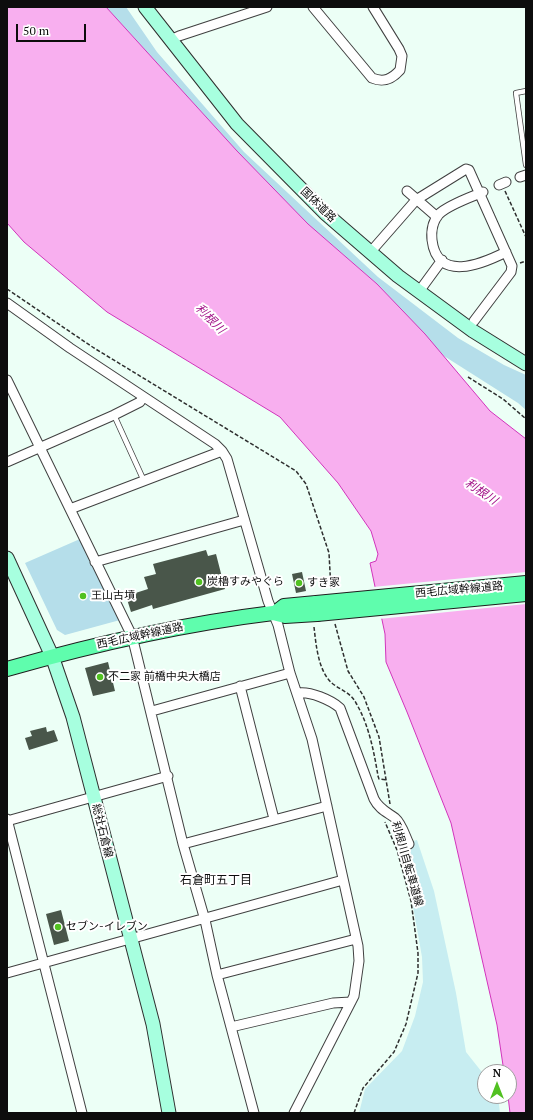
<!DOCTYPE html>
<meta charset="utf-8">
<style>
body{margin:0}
#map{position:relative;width:533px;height:1120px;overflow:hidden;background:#ecfff6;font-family:"PT Serif",serif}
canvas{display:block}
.frame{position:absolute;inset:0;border:8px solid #0d0d0d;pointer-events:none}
.north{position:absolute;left:477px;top:1064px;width:40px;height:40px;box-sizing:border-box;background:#fff;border:1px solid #9e9e9e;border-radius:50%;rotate:0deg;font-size:11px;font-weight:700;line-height:16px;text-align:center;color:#0d0d0d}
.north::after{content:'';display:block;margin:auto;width:14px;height:18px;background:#51c121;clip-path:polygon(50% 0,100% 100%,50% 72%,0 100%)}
.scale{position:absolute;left:16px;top:24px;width:70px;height:18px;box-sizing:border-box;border:2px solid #0d0d0d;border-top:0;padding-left:5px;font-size:12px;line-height:14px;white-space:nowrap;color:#0d0d0d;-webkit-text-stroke:3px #fff;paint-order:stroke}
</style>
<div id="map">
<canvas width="533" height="1120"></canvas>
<div class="frame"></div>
<div class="north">N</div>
<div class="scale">50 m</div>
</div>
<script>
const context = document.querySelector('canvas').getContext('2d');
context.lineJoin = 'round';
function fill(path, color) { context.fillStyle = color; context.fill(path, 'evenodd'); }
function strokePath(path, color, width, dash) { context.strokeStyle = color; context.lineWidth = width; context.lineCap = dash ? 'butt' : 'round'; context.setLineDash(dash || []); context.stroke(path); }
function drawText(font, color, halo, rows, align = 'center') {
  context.font = font + ' "PT Serif","Noto Sans JP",serif'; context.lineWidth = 4; context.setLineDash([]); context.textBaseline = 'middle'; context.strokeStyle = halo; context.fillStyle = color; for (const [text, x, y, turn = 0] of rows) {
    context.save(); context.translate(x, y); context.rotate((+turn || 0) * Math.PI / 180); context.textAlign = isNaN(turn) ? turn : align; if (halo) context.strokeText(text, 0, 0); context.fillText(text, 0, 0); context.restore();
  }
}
fill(new Path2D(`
 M106 7H126L157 52 244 152 378 277 458 338 504 365 526 375V410L518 403 444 356 377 284 308 224 237 151Z
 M80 539 120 620 65 635 57 630 25 563Z`), '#b5deea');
fill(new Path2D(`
 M417 840 434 891 456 993 466 1052 485 1076V1096H498L500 1113H359L365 1089 402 1051 415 1016 423 982 422 957 402 844Z`), '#c7edf1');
const water = new Path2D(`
 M7 7H106L237 151 308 224 377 284 425 334 490 411 526 439V1113H510L508 1096 509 1072H504L497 1025 451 823 407 712 386 662 385 634 370 563 376 561 378 554 371 531 338 483 280 417 107 312 24 242 7 223Z`);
fill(water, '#f8afef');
strokePath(water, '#d134bb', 1);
fill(new Path2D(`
 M526 572V604L379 619 373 587Z`), '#ecfff6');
fill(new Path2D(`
 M206 550 208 556 216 554 225 589 153 609 152 605 131 612 126 596 148 589 144 577 156 574 153 564Z
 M302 572 306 591 296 593 292 574Z
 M108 662 115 691 93 696 85 668Z
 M46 727 47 732 54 730 58 741 29 750 25 738 32 736 30 731Z
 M61 910 69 941 54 945 46 914Z`), '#49564a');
const lane = new Path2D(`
 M526 91 516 93 526 165
 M114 415 144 481`);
const street = new Path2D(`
 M313 7 372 78C384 83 392 79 400 70L402 56 399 49 373 7
 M170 40 179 36 267 7
 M520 177 526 175
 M499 185 506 182
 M407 191 437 217
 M483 192C471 197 448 205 439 214 433 221 431 231 432 240 437 283 482 264 506 252
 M374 248 416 200 466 169 469 170 512 266 511 272 474 321
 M423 286 442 260
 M7 303 70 348 215 444 222 451 227 459 268 601 278 625 290 673 312 739 358 946 359 961 354 996 294 1113
 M7 380 132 636 183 844 205 920 217 975 254 1113
 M7 462 114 415 140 402 143 397
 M70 509 222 451
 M95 562 244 520
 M240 686 274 819
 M298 693C310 691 331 700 340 708L374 799C379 809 387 812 395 818 402 824 405 836 409 844
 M152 711 290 673
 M7 819 82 1113
 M7 821 168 776
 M183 844 327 806
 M7 973 343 880
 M217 975 356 939
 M231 1027 333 1003 351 1002`);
const secondary = new Path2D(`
 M145 7 237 124 325 213 398 276 473 331 526 364
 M7 558 52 656 73 717 153 1024 169 1113`);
const primary = new Path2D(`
 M275 613 284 606 316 603
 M7 669C95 644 182 624 273 613L285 616 317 614`);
strokePath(lane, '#404040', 6);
strokePath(street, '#404040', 11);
strokePath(secondary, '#2f2f2f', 15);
strokePath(primary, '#1e1e1e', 16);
strokePath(new Path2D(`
 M505 191 526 237
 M520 263 526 261
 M7 289 94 348 296 471 306 484 329 553 331 590
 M468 377 503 399 526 419
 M335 624 348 671 364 697 379 737 390 804
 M314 627C316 644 318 672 333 684 341 690 351 693 356 703 369 725 374 752 378 776L379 779 387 780
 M354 1113 363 1088 394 1052 406 1024 418 973V953L411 901 397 850 385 822`), '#2f2f2f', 1.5, [4, 2]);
strokePath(lane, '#fff', 4.5);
strokePath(street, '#fff', 9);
strokePath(secondary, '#a7ffdf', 13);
strokePath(primary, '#5ffdad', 14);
const primaryBridge = new Path2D(`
 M316 603 526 583
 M317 614 526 594`);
strokePath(primaryBridge, '#1e1e1e', 16, []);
strokePath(primaryBridge, '#5ffdad', 14);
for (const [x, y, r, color] of [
 [199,582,4,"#51c121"],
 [299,583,4,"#51c121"],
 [83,596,4,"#51c121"],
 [100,677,4,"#51c121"],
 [58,927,4,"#51c121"]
]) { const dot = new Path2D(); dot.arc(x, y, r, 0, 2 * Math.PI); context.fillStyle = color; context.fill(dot); strokePath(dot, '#fff', 1.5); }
drawText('11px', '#0d0d0d', '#fff', [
 ["国体道路",318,205,44],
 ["西毛広域幹線道路",459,590,-5],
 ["西毛広域幹線道路",140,636,-12],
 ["総社石倉線",102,831,76],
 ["利根川自転車道線",407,864,74]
]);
drawText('11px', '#0d0d0d', '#fff', [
 ["炭櫓すみやぐら",207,582],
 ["すき家",307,583],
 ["王山古墳",91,596],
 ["不二家 前橋中央大橋店",108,677],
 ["セブン-イレブン",66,927]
], 'left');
drawText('italic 12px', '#a21288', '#fff', [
 ["利根川",210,319,45],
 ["利根川",481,492,34]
]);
drawText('12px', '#0d0d0d', '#fff', [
 ["石倉町五丁目",216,881]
]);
</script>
